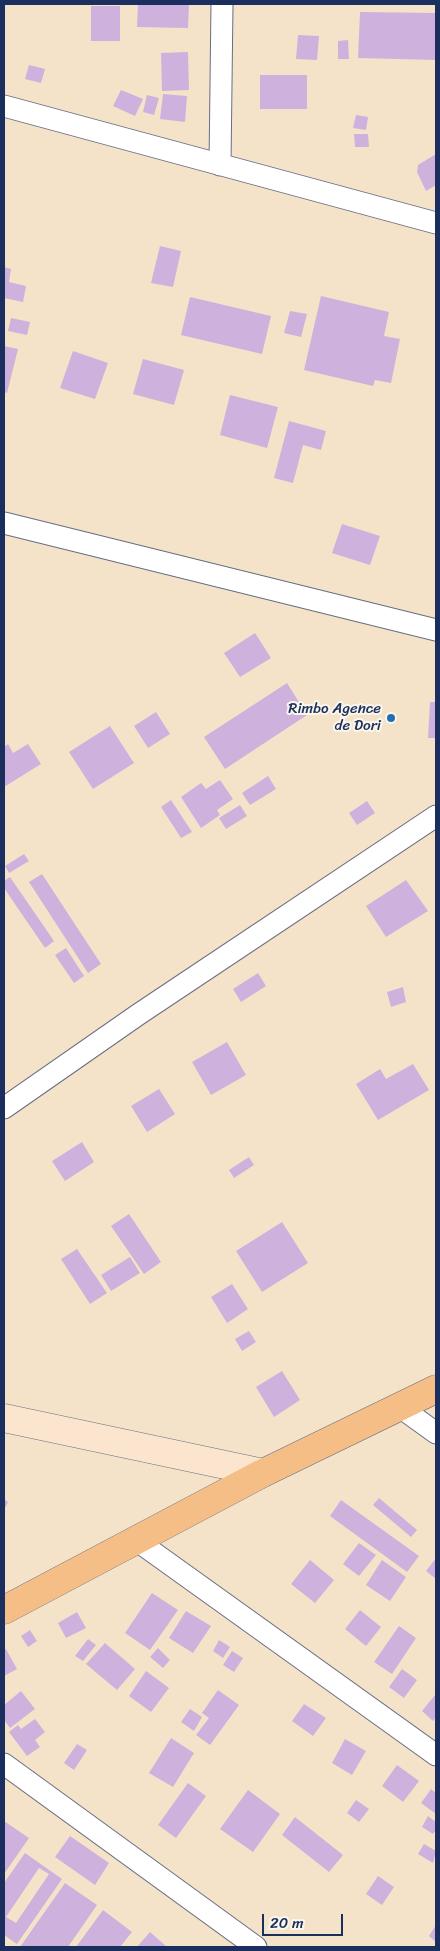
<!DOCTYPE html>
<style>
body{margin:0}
#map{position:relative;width:440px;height:1951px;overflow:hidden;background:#f5e3c9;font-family:Sriracha,sans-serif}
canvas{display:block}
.frame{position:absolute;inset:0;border:5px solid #1b2f5e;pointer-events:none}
.scale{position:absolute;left:262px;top:1914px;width:81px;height:22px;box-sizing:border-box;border:2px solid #1b2f5e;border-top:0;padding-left:6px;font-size:15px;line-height:18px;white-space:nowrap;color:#1b2f5e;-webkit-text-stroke:4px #fbf7ec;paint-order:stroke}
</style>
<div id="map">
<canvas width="440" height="1951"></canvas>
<div class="frame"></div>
<div class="scale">20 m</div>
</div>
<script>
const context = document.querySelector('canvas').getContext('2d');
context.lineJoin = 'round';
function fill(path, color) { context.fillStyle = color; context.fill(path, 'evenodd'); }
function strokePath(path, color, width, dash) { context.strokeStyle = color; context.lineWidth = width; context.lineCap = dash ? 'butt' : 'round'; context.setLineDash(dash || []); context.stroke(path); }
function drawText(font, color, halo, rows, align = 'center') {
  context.font = font + ' Sriracha,sans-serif'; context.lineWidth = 4; context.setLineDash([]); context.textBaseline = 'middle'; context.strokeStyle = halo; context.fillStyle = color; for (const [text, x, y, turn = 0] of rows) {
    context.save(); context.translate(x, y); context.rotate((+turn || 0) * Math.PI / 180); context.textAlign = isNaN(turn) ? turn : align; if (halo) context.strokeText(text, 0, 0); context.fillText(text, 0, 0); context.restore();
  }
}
fill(new Path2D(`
 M138 4H189L188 28 137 27Z
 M91 6H120V41H91Z
 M360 12 436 13V60L358 58Z
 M298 35 319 36 317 60 296 59Z
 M348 40 349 59H338V41Z
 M188 52 189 90 162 91 161 53Z
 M29 65 45 69 41 83 25 79Z
 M260 75H307V109H260Z
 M121 90 143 99 135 116 113 106Z
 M163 94 187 96 185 122 160 119Z
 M147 95 159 98 154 115 143 112Z
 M356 115 368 117 366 130 353 128Z
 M354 134H368L369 147H355Z
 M436 154V185L426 191 417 172 418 165Z
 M160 246 181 251 173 287 151 283Z
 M4 267 11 269 9 282 26 286 23 302 4 298Z
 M321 296 389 312 384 336 400 339 391 383 375 380 373 386 304 370Z
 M190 297 271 316 262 354 181 335Z
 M290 311 307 314 301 337 284 333Z
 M11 318 30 322 27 335 8 331Z
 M4 346 18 349 7 393 4 392Z
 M73 351 108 363 95 399 60 388Z
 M143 359 184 370 174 405 133 394Z
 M230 395 278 407 267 448 220 435Z
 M289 421 326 431 321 450 303 445 293 483 274 478Z
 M342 524 380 536 370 565 332 553Z
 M255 633 271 658 240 677 224 653Z
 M287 683 307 715 225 769 204 737Z
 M430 702H436V738H428Z
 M156 712 170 734 148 748 134 726Z
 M110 726 134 763 93 789 69 752Z
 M8 744 13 753 28 744 41 764 4 787V747Z
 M268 776 276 789 250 805 242 793Z
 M220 780 233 799 217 810 220 815 201 828 181 797 201 783 206 789Z
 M171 800 192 832 181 838 161 807Z
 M367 801 375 813 357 825 349 813Z
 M240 805 247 816 226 829 219 818Z
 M24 854 29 861 9 873 5 866Z
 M42 874 101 964 88 973 29 882Z
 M10 877 54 941 45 948 4 888V881Z
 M406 880 428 911 386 937 366 906Z
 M66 948 84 976 74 983 55 955Z
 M258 973 266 986 241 1002 233 989Z
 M403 987 406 1002 391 1007 387 992Z
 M227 1042 246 1075 211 1095 192 1062Z
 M413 1064 429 1090 378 1120 356 1084 380 1069 386 1079Z
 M159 1089 175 1114 147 1132 131 1106Z
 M82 1142 94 1162 65 1181 52 1161Z
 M249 1157 254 1165 234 1178 229 1170Z
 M129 1214 161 1262 144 1274 111 1226Z
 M282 1222 308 1263 262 1292 236 1251Z
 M77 1249 107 1293 90 1304 61 1259Z
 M130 1257 140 1273 111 1291 101 1275Z
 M232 1284 248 1309 227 1323 211 1297Z
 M249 1331 256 1342 242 1351 235 1339Z
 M282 1371 300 1400 274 1417 256 1387Z
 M379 1498 417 1530 411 1537 373 1505Z
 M4 1499 8 1502 4 1510Z
 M341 1500 419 1556 407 1572 330 1516Z
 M359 1543 376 1555 359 1576 343 1564Z
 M436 1558V1579L426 1571Z
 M310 1560 334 1580 315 1603 291 1584Z
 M382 1560 406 1577 390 1601 366 1585Z
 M152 1593 178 1610 150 1650 125 1633Z
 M360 1610 381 1627 366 1646 345 1629Z
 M186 1611 211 1626 193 1653 169 1638Z
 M77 1612 86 1628 66 1638 58 1623Z
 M399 1626 416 1638 392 1674 374 1662Z
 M30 1630 37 1641 28 1647 21 1636Z
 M88 1639 96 1645 83 1661 75 1656Z
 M219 1640 230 1647 223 1658 213 1651Z
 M105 1643 135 1669 117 1690 86 1664Z
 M158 1648 170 1660 163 1668 150 1657Z
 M6 1649 17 1669 4 1676V1650Z
 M232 1651 243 1658 234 1672 223 1665Z
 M402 1669 417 1680 404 1698 389 1687Z
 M146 1671 169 1688 151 1712 129 1696Z
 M218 1690 239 1705 210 1745 196 1735 209 1718 202 1713Z
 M21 1691 35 1709 10 1728 4 1720V1705Z
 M435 1695 436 1717 433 1721 422 1711Z
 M304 1704 326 1718 313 1736 292 1721Z
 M190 1709 202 1717 194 1731 181 1722Z
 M35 1719 45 1732 35 1740 40 1747 27 1756 9 1732 18 1725 21 1729Z
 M171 1738 194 1753 173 1787 149 1773Z
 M345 1739 366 1751 352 1775 332 1763Z
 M77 1744 87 1750 74 1770 64 1763Z
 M397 1765 419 1781 403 1802 382 1786Z
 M188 1783 206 1796 176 1838 158 1825Z
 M431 1789 436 1793V1814L421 1803Z
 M248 1790 280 1814 253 1852 220 1829Z
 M356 1800 369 1809 359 1822 347 1813Z
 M428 1816 436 1822V1830L433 1834 422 1827Z
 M295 1817 343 1855 329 1872 282 1835Z
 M4 1821 29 1838 4 1874Z
 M70 1836 109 1863 95 1885 55 1857Z
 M424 1844 436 1851 433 1863 418 1854Z
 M25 1853 62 1879 17 1944 4 1935V1883ZM39 1868 49 1874 16 1923 6 1917Z
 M378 1876 394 1887 382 1905 366 1894Z
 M65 1883 97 1905 68 1947H20Z
 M103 1910 132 1932 120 1947H76Z
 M436 1925V1942L429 1936Z
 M150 1932 167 1947H137Z`), '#cfb1dd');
const minor = new Path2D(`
 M4 106 436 223
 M220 165 222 4
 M4 523 436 630
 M4 1108 139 1014 436 816
 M400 1407 436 1433
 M136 1540 436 1755
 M4 1764 256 1947`);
const secondary = new Path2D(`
 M4 1418 263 1473`);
const primary = new Path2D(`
 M4 1610 263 1473 436 1389`);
strokePath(minor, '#676e83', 23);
strokePath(secondary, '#676e83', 29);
strokePath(primary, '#676e83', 29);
strokePath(minor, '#fff', 21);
strokePath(secondary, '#fbe5cf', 28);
strokePath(primary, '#f6be87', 28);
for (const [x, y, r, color] of [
 [391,718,5,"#1f6fb2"]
]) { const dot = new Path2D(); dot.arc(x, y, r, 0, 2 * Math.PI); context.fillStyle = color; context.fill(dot); strokePath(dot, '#fbf7ec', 2); }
drawText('15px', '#1b2f5e', '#fbf7ec', [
 ["Rimbo Agence",381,709],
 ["de Dori",381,726]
], 'right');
</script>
